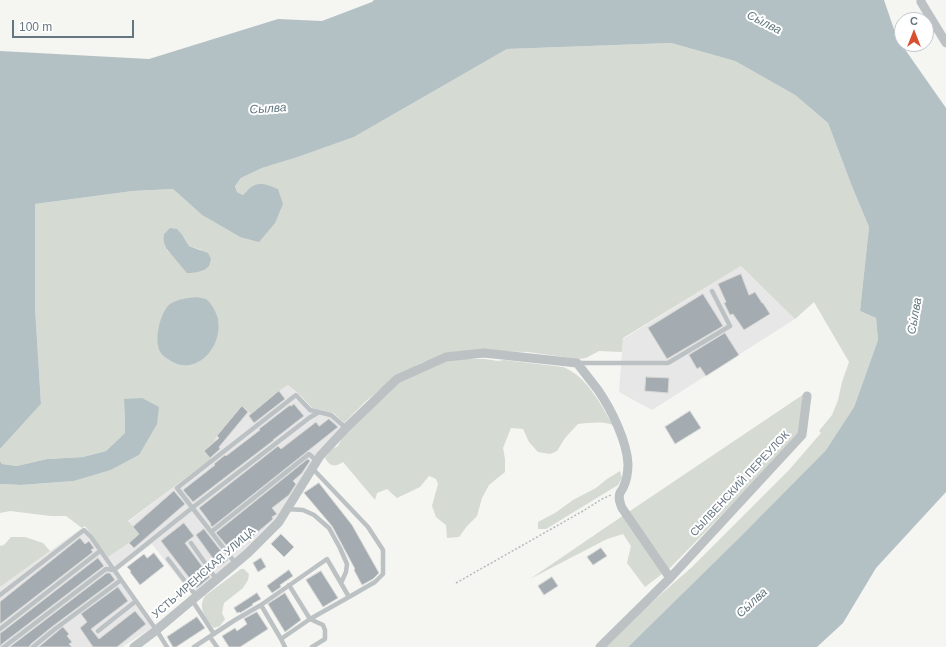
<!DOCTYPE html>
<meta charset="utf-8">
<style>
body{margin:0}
#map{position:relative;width:946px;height:647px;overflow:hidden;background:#f5f5f2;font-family:Helvetica,sans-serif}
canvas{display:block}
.north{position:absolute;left:894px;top:12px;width:40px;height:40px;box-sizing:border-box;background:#fff;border:1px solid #c2c8cd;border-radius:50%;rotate:0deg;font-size:11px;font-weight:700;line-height:16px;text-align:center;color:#667681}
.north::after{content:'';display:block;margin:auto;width:14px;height:18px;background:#d85030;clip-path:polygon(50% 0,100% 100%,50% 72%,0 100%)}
.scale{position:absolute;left:12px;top:20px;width:122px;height:18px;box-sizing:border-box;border:2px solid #667681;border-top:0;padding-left:5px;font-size:12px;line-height:14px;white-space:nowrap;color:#667681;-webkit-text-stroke:3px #fff;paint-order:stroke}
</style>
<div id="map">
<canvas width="946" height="647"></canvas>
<div class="north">С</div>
<div class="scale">100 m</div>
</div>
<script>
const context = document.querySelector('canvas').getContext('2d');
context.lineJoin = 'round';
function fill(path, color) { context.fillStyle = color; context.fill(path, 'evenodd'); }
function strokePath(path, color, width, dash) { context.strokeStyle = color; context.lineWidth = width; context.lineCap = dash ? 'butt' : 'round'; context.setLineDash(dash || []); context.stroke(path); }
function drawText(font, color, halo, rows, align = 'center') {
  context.font = font + ' Helvetica,sans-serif'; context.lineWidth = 4; context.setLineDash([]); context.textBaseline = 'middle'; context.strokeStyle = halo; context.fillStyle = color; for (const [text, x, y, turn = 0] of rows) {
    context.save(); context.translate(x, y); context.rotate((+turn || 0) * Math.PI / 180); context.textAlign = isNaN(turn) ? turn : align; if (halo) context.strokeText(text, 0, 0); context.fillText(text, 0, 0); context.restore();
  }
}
fill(new Path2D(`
 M741 266 795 319 652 410 619 392 623 339Z
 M288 385 312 408 334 413 344 423 318 455 276 521 238 558 192 595 152 544 118 570 108 557 129 543 128 522 210 459 204 451 214 442 217 436 242 406 248 412Z
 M82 528 108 564 152 628 122 647H0V587Z`), '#e6e7e6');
fill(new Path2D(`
 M671 43 735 61 795 95 828 123 851 184 869 227 860 311 876 318 878 340 854 407 826 450 741 536 628 647H605L628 623 692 567 789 470 821 433 819 431 832 415 838 400 842 382 849 362 814 302 795 319 741 266 623 338 622 352 599 351 586 358 579 359 528 352 490 351 448 354 421 363 390 381 365 402 344 423 334 413 312 408 301 396 288 385 279 391 251 414 242 406 217 436 214 442 204 451 211 459 128 521 139 534 129 543 108 557 85 526 82 528 66 516H51L10 511 0 513V484L21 485 74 481 111 470 139 455 124 399V412L125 433 106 451 83 457 47 459 17 466 2 464 0 461V449L41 404 35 307V204L133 191 173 189 202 215 240 237 247 190 243 195 237 192 235 186 241 178 262 168 298 157 354 137 507 49ZM183 236 189 246 202 250 176 259 167 250Z
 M454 359H485L498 361 504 360 563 367C588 377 600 404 613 425 602 421 589 423 578 424L565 438 557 451 550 454 538 452 529 442 523 429 511 428 503 448 505 459V472L489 485 482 498 477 516 467 526 459 537 447 538 446 525 436 517 432 506 438 484 436 479 429 476 420 487 397 498 387 489 377 493 375 500 343 462C335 467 330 467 325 458L332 449 338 446 347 428 398 383 434 365Z
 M804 394 800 435 668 570 627 513Z
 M620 471 622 478 618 485 546 529H538V522L555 513 573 500 596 488 607 479Z
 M624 515 662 574 645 587 627 563 631 546 623 534 607 539 530 579Z
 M11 537H25L43 543 50 551 0 587V546L4 545Z
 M241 569H244L249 574 248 580 243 588 224 603 222 613 225 619 220 626 214 628C207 621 199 610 203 600 203 598 205 597 206 595Z`), '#d5dad2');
fill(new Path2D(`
 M374 0H884L897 38 946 108V492L876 568 843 623 817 647H628L741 536 826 450 854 407 878 340 876 318 860 311 869 227 851 184 828 123 795 95 735 61 671 43 507 49 354 137 298 157 262 168 241 178 235 186 237 192 243 195C255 181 261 182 278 189L283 204 275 223 259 242 240 237 202 215 173 189 133 191 35 204V307L41 404 0 449V51L149 59 278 19 322 21 372 2Z
 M170 228 177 229 183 236 189 246 208 253 211 259C210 261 210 264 209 266 204 272 194 273 187 273 183 269 180 264 176 260 169 251 162 247 164 234Z
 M197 297C199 298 203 298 206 299 210 302 213 307 215 311 216 314 218 317 218 320 223 348 194 379 168 359 165 357 162 355 161 353 153 342 160 312 170 304 178 299 188 298 197 297Z
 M142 398 159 407 157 424 139 455 111 470 74 481 21 485 0 484V461L2 464 17 466 47 459 83 457 106 451 125 433 124 399Z`), '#b4c1c4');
const building = new Path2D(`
 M741 274 749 295 755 292 762 303H763L770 314 744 330 733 314 730 315 724 303 726 302 718 284Z
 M703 294 723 326 667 359 648 328Z
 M725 333 739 355 706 376 700 367 697 369 689 355Z
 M646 377 669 378 668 393 645 391Z
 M279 391 285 399 254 423 249 416Z
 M294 404 304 416 273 440H274L193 502 183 490 215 465 214 464 225 455 226 456 260 430 259 429 290 405 291 406Z
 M242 406 248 412 219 447 220 449 210 458 204 451 219 438 217 436Z
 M690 411 701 428 675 444 665 427Z
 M329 419 338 427 212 527 210 524H211L199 508 278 446 281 449 316 422 319 426Z
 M308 459 310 461 302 473 293 481 296 484 289 495 272 508 277 514 272 517 273 519 233 553 216 533Z
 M319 483 352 525 379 573 373 579 362 585 354 570 355 569 332 526 304 493Z
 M174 491 185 504 134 548 129 543 139 534 133 527Z
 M184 523 194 536 185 543 210 577 197 588 161 541Z
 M204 529 228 560 219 567 196 535Z
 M281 534 294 547 284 557 271 544Z
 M80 538 85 544 89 541 94 548 91 550 93 552 0 624V602Z
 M601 548 607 556 593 565 587 557Z
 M154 553 164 566 140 585 130 572 131 571 127 567 144 554 147 558Z
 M98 558 104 566 2 644 0 647V633L2 632Z
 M261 558 266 567 258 572 253 563Z
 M289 570 293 576 280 585 281 587 272 593 267 586Z
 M321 571 338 598 323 607 306 580Z
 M107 573H110L115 580 53 626 31 644 29 647H10Z
 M552 577 558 586 544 595 538 586Z
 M118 587 128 601 91 629 99 639 135 611 146 624 117 647H93L80 628 87 622 81 614Z
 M257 593 261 599 252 604 253 605 240 613V612L237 613 234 608Z
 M285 593 301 620 285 632 268 604Z
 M257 612 268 629 240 647H229L222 636 235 628 237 631 247 624 244 619Z
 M197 617 205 628 176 647H173L167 637Z
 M63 627 69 634 67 636 72 642 69 644 72 647H39Z`);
fill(building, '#a4acb1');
strokePath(building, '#d7d7d5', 1);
strokePath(new Path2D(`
 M456 583 583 511 602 499 611 495`), '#b7babc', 1.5, [2, 2]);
strokePath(new Path2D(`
 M578 363H668L730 326 712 291
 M313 469 368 527 383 550V574L375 582 349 597
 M287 509 303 510 314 515 329 528 340 548 347 564 346 572 341 583
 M211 532 309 454 317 461
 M191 543 217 580
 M168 559 197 597
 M236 564 177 488 296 395 310 410 331 415 346 428
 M289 585 310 619 323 625 325 630V639L312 647
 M0 595 84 530 91 537 157 631 167 647
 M192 600 214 634
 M261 605 281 639 285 647
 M0 629 100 551
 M98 631 136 601
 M210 637 217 647
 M4 647 106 569 114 570 192 508 309 418 319 412
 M33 647 55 629 121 580
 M194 647 235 620 261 605 327 559 349 597 310 619 281 639`), '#bcc1c4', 4.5);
strokePath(new Path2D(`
 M921 0V2L946 43
 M134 647 154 632 248 553 279 522 320 456 346 428 397 379 446 357 484 353 577 363C584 372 591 381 598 390 611 409 627 441 628 464 628 472 627 480 623 488 622 490 621 491 620 493 618 498 620 503 622 508L670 578
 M600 647 670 578 802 435 807 396`), '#bcc1c4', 9);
drawText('11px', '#667681', '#fff', [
 ["СЫЛВЕНСКИЙ ПЕРЕУЛОК",740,484,-47],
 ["УСТЬ-ИРЕНСКАЯ УЛИЦА",204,573,-41]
]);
drawText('italic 12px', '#62777e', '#fff', [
 ["Сы́лва",764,23,27],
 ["Сылва",268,109,-4],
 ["Сы́лва",915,316,-80],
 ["Сы́лва",752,603,-43]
]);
</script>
